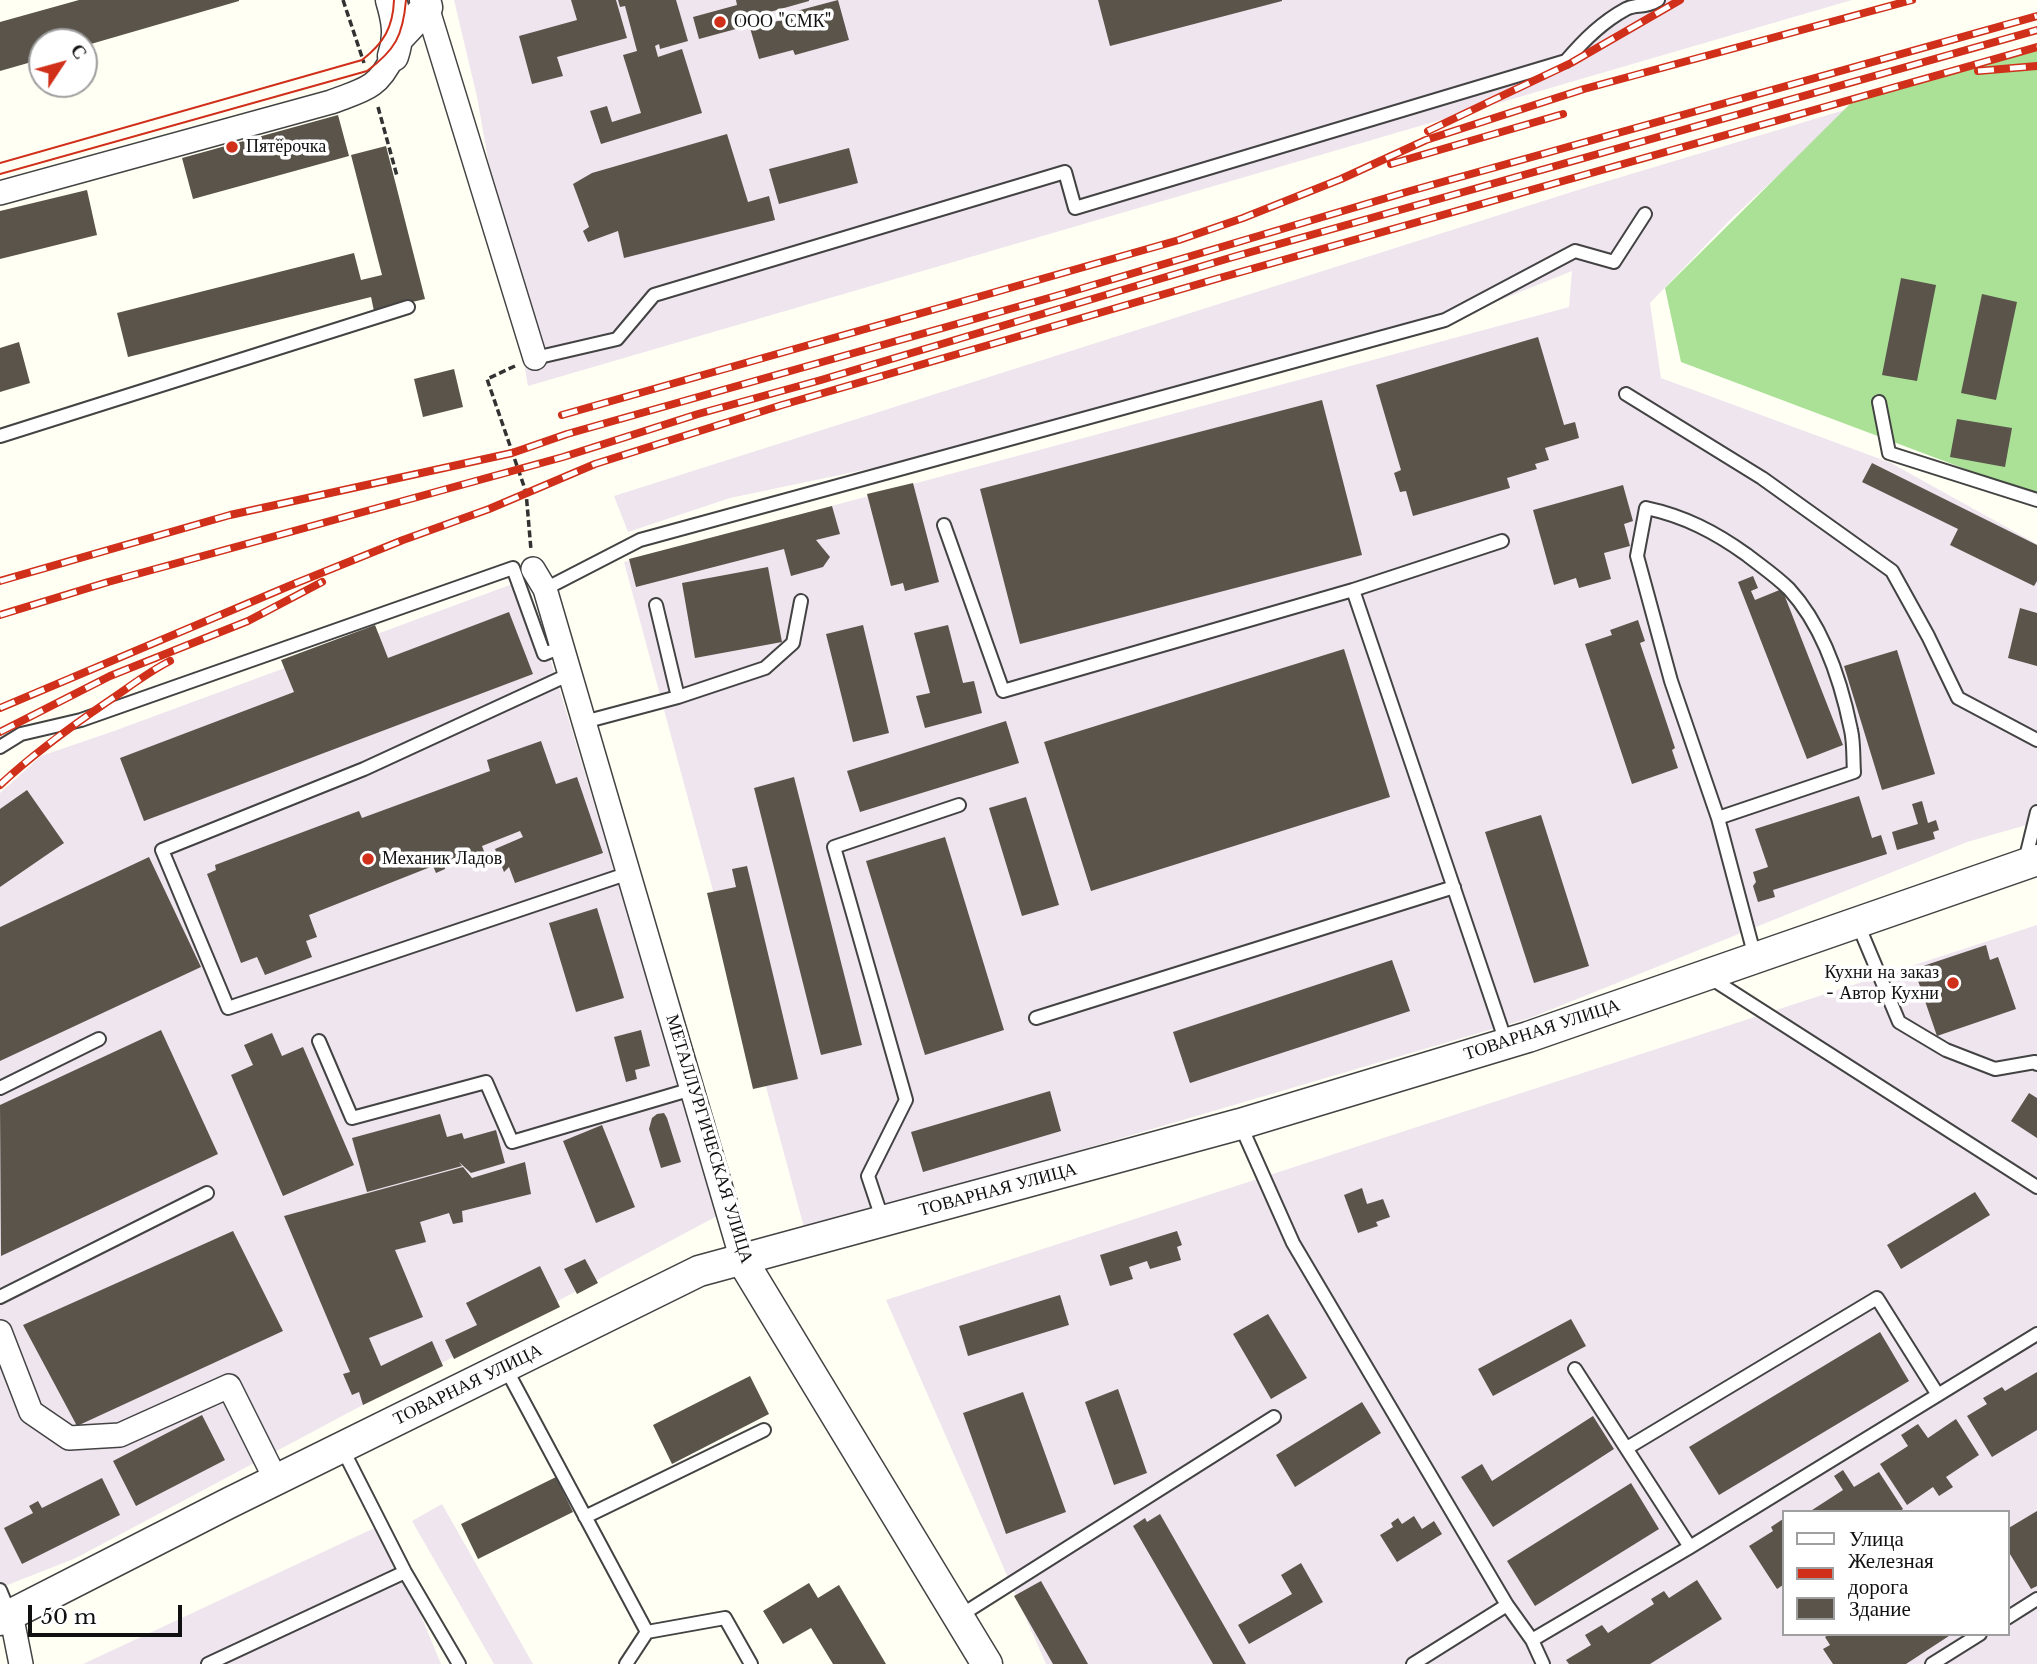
<!DOCTYPE html>
<meta charset="utf-8">
<style>
body{margin:0}
#map{position:relative;width:2037px;height:1664px;overflow:hidden;background:#fffff4;font-family:"Libre Baskerville",serif}
canvas{display:block}
.legend{position:absolute;left:1782px;top:1510px;width:228px;height:126px;box-sizing:border-box;background:#fff;border:2px solid #9f9f9f;margin:0;padding:9px 12px;list-style:none;font-size:21px;color:#101010}
.legend li{display:flex;align-items:center;gap:14px;height:35px}
.legend b{width:35px;border:2px solid #9f9f9f}
.north{position:absolute;left:28px;top:28px;width:70px;height:70px;box-sizing:border-box;background:#fff;border:2px solid #9f9f9f;border-radius:50%;rotate:54deg;font-size:19px;font-weight:700;line-height:28px;text-align:center;color:#101010}
.north::after{content:'';display:block;margin:auto;width:24px;height:32px;background:#d02f19;clip-path:polygon(50% 0,100% 100%,50% 72%,0 100%)}
.scale{position:absolute;left:28px;top:1605px;width:154px;height:32px;box-sizing:border-box;border:4px solid #101010;border-top:0;padding-left:9px;font-size:21px;line-height:24px;white-space:nowrap;color:#101010;-webkit-text-stroke:5px #fff;paint-order:stroke}
</style>
<div id="map">
<canvas width="2037" height="1664"></canvas>
<ul class="legend">
<li><b style="height:9px;background:#fff"></b>Улица</li>
<li><b style="height:9px;background:#d02f19"></b>Железная дорога</li>
<li><b style="height:19px;background:#5a544b"></b>Здание</li>
</ul>
<div class="north">С</div>
<div class="scale">50 m</div>
</div>
<script>
const context = document.querySelector('canvas').getContext('2d');
context.lineJoin = 'round';
function fill(path, color) { context.fillStyle = color; context.fill(path, 'evenodd'); }
function strokePath(path, color, width, dash) { context.strokeStyle = color; context.lineWidth = width; context.lineCap = dash ? 'butt' : 'round'; context.setLineDash(dash || []); context.stroke(path); }
function drawText(font, color, halo, rows, align = 'center') {
  context.font = font + ' "Libre Baskerville",serif'; context.lineWidth = 7; context.setLineDash([]); context.textBaseline = 'middle'; context.strokeStyle = halo; context.fillStyle = color; for (const [text, x, y, turn = 0] of rows) {
    context.save(); context.translate(x, y); context.rotate((+turn || 0) * Math.PI / 180); context.textAlign = isNaN(turn) ? turn : align; if (halo) context.strokeText(text, 0, 0); context.fillText(text, 0, 0); context.restore();
  }
}
fill(new Path2D(`
 M454 0H1852L528 386 477 97Z
 M1851 108 1730 220 1650 303 1661 378 1891 463 2037 544V822L1967 842 1530 1018 805 1231 624 562 1569 307 1572 271 1473 311 1106 419 730 498 628 532 614 496 1581 189Z
 M526 579 719 1215 76 1558 0 1588V793L41 756 114 731Z
 M2037 925V1664H1046L886 1300ZM1783 1512H2007V1634H1783Z
 M442 1504 533 1664H494L412 1521Z
 M383 1524 441 1664H83Z`), '#efe5ef');
fill(new Path2D(`
 M2037 47V496L1681 362 1665 288 1855 99Z`), '#abe196');
fill(new Path2D(`
 M79 0H239V1L84 46V42H42V59L0 71V22Z
 M571 0H616L627 38 557 57 563 76 532 84 519 36 577 20Z
 M618 0H676L688 41 660 49 659 44 655 46 658 57 682 49 702 113 601 144 590 111 607 106 612 122 641 113 623 55 637 51 625 6 620 7Z
 M736 0H809V1L745 19 747 26 699 39 693 17 737 5Z
 M838 0 849 40 795 55 793 50 759 59 750 28 790 18 789 13Z
 M1098 0H1282V1L1110 46Z
 M338 115 349 156 193 199 182 158Z
 M727 134 748 202 769 196 775 220 624 258 618 231 588 242 583 231 589 227 573 184 592 173Z
 M386 146 425 299 374 311 371 297 128 357 117 313 354 253 361 280 382 275 351 155Z
 M849 148 858 183 779 204 769 169Z
 M87 190 97 235 0 259V211Z
 M1901 278 1936 285 1917 381 1882 375Z
 M1982 294 2017 302 1996 400 1961 393Z
 M1538 337 1564 425 1575 422 1579 438 1545 448 1549 460 1535 464 1537 469 1507 478 1510 488 1413 516 1406 491 1400 492 1394 473 1401 470 1376 385Z
 M19 342 30 383 0 392V348Z
 M454 369 463 407 423 417 414 379Z
 M1322 400 1362 555 1020 644 980 489Z
 M1957 419 2012 428 2005 467 1950 457Z
 M1872 463 2037 545V581L2034 586 1950 545 1958 529 1862 482Z
 M913 483 939 582 905 591 903 583 891 586 867 494Z
 M1623 485 1633 521 1624 524 1630 546 1604 553 1611 579 1579 588 1576 578 1554 585 1533 510Z
 M832 506 840 534 816 540 830 557 823 567 791 576 784 549 636 587 629 559Z
 M768 567 782 642 695 658 682 583Z
 M1753 576 1758 588 1751 591 1755 600 1782 589 1843 745 1807 759 1738 582Z
 M2020 608 2037 613V666L2008 658Z
 M509 612 533 674 144 821 120 758 294 692 281 660 375 625 388 658Z
 M1638 620 1645 641 1640 643 1675 748 1672 750 1678 768 1632 784 1585 644 1612 635 1610 630Z
 M863 625 889 733 853 742 826 634Z
 M948 625 963 683 974 681 982 713 925 728 916 696 930 693 914 633Z
 M1344 649 1390 797 1091 891 1044 742Z
 M1897 650 1935 774 1882 790 1844 666Z
 M1006 721 1019 763 860 812 847 771Z
 M541 741 556 784 577 777 603 853 515 883 509 867 504 872 495 849 523 837 520 831 482 846 485 854 472 859 469 852 445 862V869L436 873 433 866 309 915 317 937 306 941 312 957 265 975 257 957 241 963 207 874 216 870 215 865 359 811 362 818 490 771 487 760Z
 M794 777 862 1045 821 1055 754 788Z
 M27 790 64 843 0 887V809Z
 M1859 796 1872 838 1881 835 1887 854 1773 890 1775 897 1758 902 1753 886 1756 882 1753 872 1768 867 1755 829Z
 M1026 797 1059 905 1022 916 989 808Z
 M1922 801 1928 823 1936 820 1939 830 1933 832 1935 839 1897 850 1892 832 1918 824 1912 804Z
 M1541 815 1589 966 1534 983 1485 832Z
 M945 837 1004 1030 925 1055 866 861Z
 M149 857 201 967 0 1061V927Z
 M747 866 798 1079 753 1089 707 893 736 887 732 869Z
 M597 908 624 998 576 1012 549 923Z
 M1986 945 1990 960 1998 957 2016 1009 1937 1036 1914 969Z
 M1392 960 1410 1011 1190 1083 1173 1032Z
 M161 1030 218 1154 1 1256 0 1105Z
 M641 1030 650 1066 635 1070 637 1079 626 1082 614 1037Z
 M272 1033 282 1056 303 1047 354 1165 283 1196 231 1075 253 1065 244 1045Z
 M1050 1091 1061 1131 923 1172 911 1132Z
 M2029 1093 2037 1098V1138L2011 1121Z
 M664 1113 667 1118 681 1162 661 1168 649 1129 652 1118 657 1114Z
 M440 1114 447 1137 462 1133 464 1139 496 1130 505 1163 471 1173 459 1162 462 1166 367 1192 352 1138Z
 M602 1125 635 1207 596 1223 563 1141Z
 M525 1162 531 1194 462 1211 463 1222 453 1224 449 1213 420 1222 426 1242 395 1250 423 1317 369 1338 381 1366 432 1341 443 1366 363 1405 359 1392 352 1395 343 1374 350 1372 284 1216 463 1167 472 1178Z
 M1362 1188 1367 1204 1383 1199 1390 1217 1376 1222 1378 1226 1358 1233 1344 1195Z
 M1975 1192 1990 1215 1901 1269 1887 1245Z
 M233 1231 283 1331 77 1426 23 1325Z
 M1177 1231 1182 1245 1177 1247 1181 1260 1150 1269 1147 1261 1129 1267 1133 1279 1110 1286 1100 1255Z
 M585 1259 598 1283 577 1294 564 1269Z
 M540 1266 560 1307 454 1359 445 1340 477 1325 466 1303Z
 M1060 1295 1069 1325 968 1356 959 1326Z
 M1268 1314 1307 1378 1271 1399 1233 1334Z
 M1571 1319 1586 1346 1493 1396 1478 1369Z
 M1880 1332 1909 1381 1719 1495 1689 1447Z
 M2037 1372V1430L1992 1457 1967 1416 1987 1404 1983 1398 2002 1387 2005 1391Z
 M750 1376 769 1414 672 1464 653 1425Z
 M1118 1389 1147 1473 1114 1485 1085 1402Z
 M1023 1392 1066 1512 1006 1534 963 1413Z
 M1362 1402 1381 1433 1295 1487 1276 1455Z
 M202 1415 225 1460 136 1506 113 1461Z
 M1593 1416 1614 1449 1493 1527 1461 1477 1482 1464 1492 1481Z
 M1956 1419 1979 1455 1946 1477 1953 1487 1939 1496 1933 1487 1907 1505 1880 1464 1908 1446 1901 1435 1918 1424 1928 1438Z
 M1843 1470 1854 1487 1879 1472 1903 1509 1899 1512H1809L1843 1490 1834 1476Z
 M556 1477 573 1512 478 1559 461 1524Z
 M102 1478 120 1515 22 1564 4 1528 33 1513 29 1506 38 1501 42 1508Z
 M1631 1483 1659 1529 1535 1606 1507 1561Z
 M2037 1511V1586L2031 1589 2007 1549V1529Z
 M1160 1514 1246 1664H1213L1133 1526 1145 1518 1147 1522Z
 M1414 1516 1422 1529 1434 1521 1442 1534 1397 1562 1380 1535 1393 1527 1391 1523 1398 1518 1402 1524Z
 M1783 1519V1585L1777 1589 1749 1546 1773 1531 1771 1527Z
 M1301 1563 1323 1602 1249 1644 1238 1625 1292 1594 1281 1575Z
 M1697 1580 1722 1619 1650 1664H1569L1566 1660 1591 1645 1585 1635 1602 1625 1608 1633 1654 1604 1651 1599 1664 1591 1669 1598Z
 M1041 1581 1088 1664H1053L1014 1596Z
 M809 1583 818 1598 839 1585 886 1664H833L811 1628 783 1644 763 1611Z
 M1830 1634H1952L1906 1664H1833L1823 1649 1830 1645 1825 1637Z`), '#5a544b');
const service = new Path2D(`
 M535 358 617 339 654 295 1065 172 1075 208 1566 61C1584 40 1602 22 1626 9 1637 3 1644 9 1658 0
 M1626 394 1762 478 1892 571 1928 636 1958 698 2037 740
 M1879 402 1889 453 2037 500
 M0 436 408 307
 M944 525 1003 691 1353 590
 M1502 541 1353 590 1506 1042
 M545 589 640 540 1445 320 1575 251 1614 262 1645 214
 M656 605 678 697
 M570 674 364 769 162 850 228 1008 629 873
 M584 722 678 697 765 668 793 643 801 601
 M0 747 21 734 81 720 513 568 544 654 562 647
 M1718 818 1854 772C1853 758 1854 743 1851 730 1841 681 1823 626 1789 589 1776 576 1761 566 1747 555 1715 532 1684 516 1646 508L1637 556 1671 681 1718 818 1755 957
 M2025 861 2037 812
 M1857 922 1899 1022 1946 1050 1995 1069 2035 1062 2037 1064
 M1709 977 2037 1187
 M1036 1018 1454 887
 M319 1041 352 1118 486 1082 512 1142 692 1089
 M0 1088 99 1039
 M1240 1124 1293 1243 1507 1605 1532 1640 1543 1664
 M883 1221 868 1176 906 1100 834 847 959 805
 M0 1297 207 1193
 M505 1367 647 1632 725 1618 751 1664
 M1575 1369 1690 1547
 M342 1448 405 1572 459 1664
 M1627 1448 1877 1298 1938 1395
 M585 1517 764 1430
 M0 1590 10 1614
 M958 1617 1274 1417
 M2007 1618 2037 1599
 M1532 1640 1690 1547 2037 1334
 M208 1664 405 1572
 M626 1664 647 1632
 M1413 1664 1507 1605
 M1932 1664 1980 1634`);
const minor = new Path2D(`
 M427 7 535 358
 M0 193 331 102C363 90 378 89 393 56
 M533 569 545 589 742 1260
 M0 1332 31 1412 69 1438 120 1435 229 1386 276 1480
 M11 1614 21 1664`);
const tertiary = new Path2D(`
 M391 0C397 20 400 36 393 56
 M398 38 427 7 425 0
 M742 1260 987 1664
 M0 1620 229 1503 699 1271 1240 1124 1528 1037 2037 860`);
strokePath(service, '#434343', 16);
strokePath(minor, '#434343', 26);
strokePath(tertiary, '#434343', 33);
strokePath(new Path2D(`
 M343 0 364 63
 M378 107 397 176
 M515 366 487 379 526 492 531 550`), '#323232', 3.5, [7, 3.5]);
strokePath(service, '#fff', 12);
strokePath(minor, '#fff', 23);
strokePath(tertiary, '#fff', 30);
strokePath(new Path2D(`
 M0 163 362 60C384 43 393 27 394 0
 M0 174 367 71C395 50 403 36 406 0`), '#d02f19', 2);
const rail = new Path2D(`
 M1978 71 2037 66
 M1428 131 1571 63 1680 0
 M1391 164 1563 114
 M562 415 1179 240 1243 218 1341 179 1426 140 1584 89 1912 0
 M0 581 230 515 512 453 567 434 1063 294 1410 191 2037 16
 M0 615 108 582 563 457 698 414 821 380 1233 257 2037 30
 M0 708 289 586 403 540 489 509 595 464 782 405 1223 277 2037 47
 M0 732 110 676 248 621 322 582
 M0 785C33 754 69 728 107 702 128 688 148 672 170 661`);
strokePath(rail, '#d02f19', 8);
strokePath(rail, '#fff', 5, [16]);
for (const [x, y, r, color] of [
 [720,22,7,"#d02f19"],
 [232,147,7,"#d02f19"],
 [368,859,7,"#d02f19"],
 [1953,983,7,"#d02f19"]
]) { const dot = new Path2D(); dot.arc(x, y, r, 0, 2 * Math.PI); context.fillStyle = color; context.fill(dot); strokePath(dot, '#fff', 2.5); }
drawText('18px', '#101010', '#fff', [
 ["ООО \"СМК\"",734,22],
 ["Пятёрочка",246,147],
 ["Механик Ладов",382,859],
 ["Кухни на заказ",1939,973,"right"],
 ["- Автор Кухни",1939,994,"right"]
], 'left');
drawText('18px', '#101010', '#fff', [
 ["ТОВАРНАЯ УЛИЦА",1542,1030,-18],
 ["МЕТАЛЛУРГИЧЕСКАЯ УЛИЦА",709,1139,73],
 ["ТОВАРНАЯ УЛИЦА",998,1190,-15],
 ["ТОВАРНАЯ УЛИЦА",468,1385,-26]
]);
</script>
